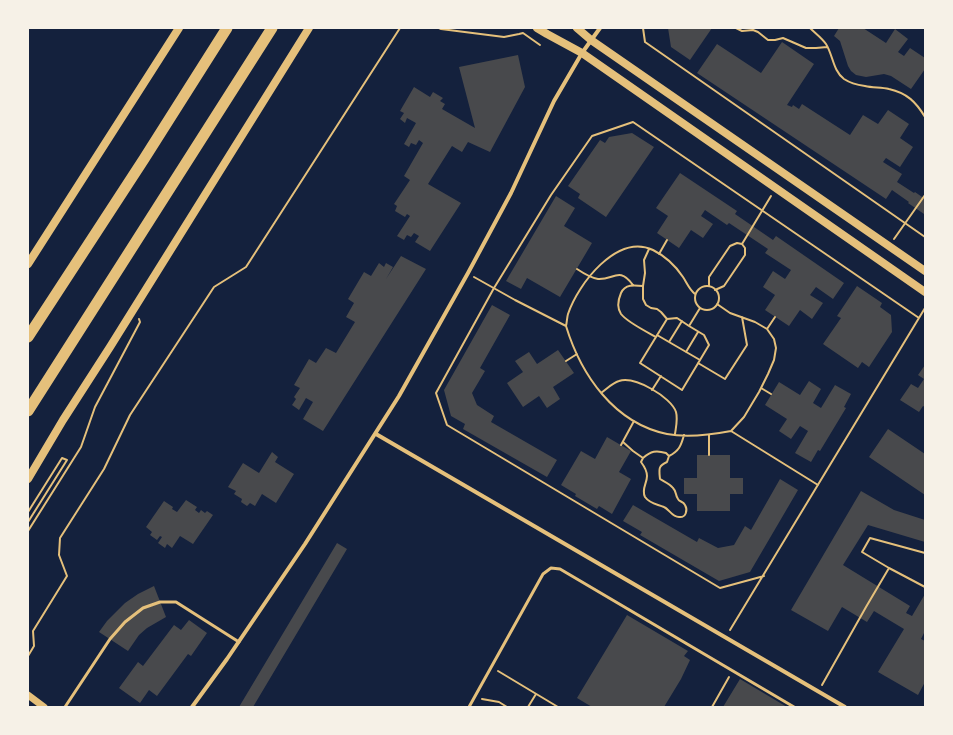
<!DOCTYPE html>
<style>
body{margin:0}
#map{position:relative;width:953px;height:735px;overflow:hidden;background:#14213d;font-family:"PT Serif",serif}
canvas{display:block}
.frame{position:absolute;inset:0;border:29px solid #f6f1e7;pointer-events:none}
</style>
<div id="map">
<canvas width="953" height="735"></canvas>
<div class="frame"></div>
</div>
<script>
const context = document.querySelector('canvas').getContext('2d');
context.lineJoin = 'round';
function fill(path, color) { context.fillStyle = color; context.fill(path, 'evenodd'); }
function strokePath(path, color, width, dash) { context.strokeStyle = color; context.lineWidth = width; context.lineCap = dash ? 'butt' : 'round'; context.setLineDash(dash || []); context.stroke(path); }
fill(new Path2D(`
 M668 28H712L690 60 671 47Z
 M839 28H863L886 43 895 29 908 39 898 52 904 56 910 48 925 58V69L911 89 891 76 884 74 866 77 856 75 851 71 848 66 840 41 834 36Z
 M782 42 814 64 787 105 792 107 793 105 799 109 802 104 850 135 863 115 878 124 888 110 909 124 900 138 913 147 900 167 886 158 883 162 902 174 897 182 914 193 915 192 925 199V213L924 214 908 203 909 202 892 190 886 199 697 73 717 44 761 73Z
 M518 55 525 87 490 152 468 142 462 152 452 146 428 184 461 203 430 251 415 242 419 236 414 233 411 237 407 235 404 240 397 236 410 216 407 214 405 217 395 211 397 206 394 204 410 180 404 176 423 143 419 140 416 145 411 143 409 147 404 144 416 123 407 118 405 123 400 119 404 113 400 111 414 87 430 97 433 92 443 98 440 101 445 104 442 109 475 128 459 67Z
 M632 133 654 147 606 217 578 198 580 194 568 186 600 140 605 143 609 137Z
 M680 173 737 211 735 214 773 240 776 236 844 283 833 299 816 287 810 295 823 303 812 319 800 310 789 326 765 310 775 295 763 287 773 271 785 279 791 270 765 253 768 249 729 223 727 225 705 210 701 216 713 224 703 238 691 230 679 248 657 233 668 216 656 208Z
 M556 196 575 208 564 226 592 243 560 297 527 278 521 289 506 281Z
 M401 256 426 269 323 431 303 419 313 402 306 398 299 410 292 405 296 399 294 397 300 388 294 385 309 359 316 363 326 348 336 353 355 322 346 317 354 303 348 299 364 272 371 276 379 263 384 267 386 263 393 267 386 279Z
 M857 286 882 303 880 307 891 315 892 332 869 367 862 362 858 368 823 344 841 318 837 316Z
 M492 305 510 315 480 368 485 371 472 393 477 405 494 416 491 422 557 460 547 477 463 429 465 424 451 416 444 390Z
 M558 350 574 373 553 387 560 399 547 408 539 396 523 407 507 383 523 372 515 361 529 352 537 364Z
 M925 365V407L923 406 919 412 900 400 911 384 918 388 924 379 918 375Z
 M809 381 821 389 813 403 821 408 835 385 851 394 844 407 846 408 820 451 818 450 811 462 795 453 808 431 800 426 791 439 779 431 787 419 765 405 779 382 800 395Z
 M888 429 925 454V495L869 457Z
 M607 437 631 451 619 472 631 479 612 514 599 506 597 509 575 496 576 494 561 485 581 451 595 459Z
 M272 452 278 457 275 462 294 474 276 503 262 494 255 506 250 503 247 506 241 502 242 499 234 494 236 491 228 487 243 463 259 473Z
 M697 455H730V478H743V494H730V511H697V494H684V478H697Z
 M780 479 798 490 750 572 719 581 640 535 642 532 623 521 633 505 697 542 699 538 718 548 734 545 745 526 751 530Z
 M861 491 894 510 925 520V542L868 525 843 565 910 606 906 613 912 616 925 594V631L921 639 925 641V682L918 695 878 672 904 629 874 611 867 622 842 607 828 631 791 610Z
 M186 500 197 507 195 510 199 513 201 510 205 513 207 511 213 515 193 544 180 536 172 548 167 544 165 548 158 543 162 537 160 536 157 540 150 535 152 532 146 527 164 501 173 507 172 509 177 512Z
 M337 543 347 549 253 707H239Z
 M154 586 166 617 147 628 139 635 128 651 99 632 107 621 125 603 138 594Z
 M627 615 688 651 684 656 690 660 681 679 664 707H592L577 698Z
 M189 620 207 633 191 656 188 654 157 696 149 690 140 703 119 688 138 662 143 666 174 625 181 630Z
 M740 679 787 707H723Z`), '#48494c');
strokePath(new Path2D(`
 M439 28 441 29 504 37 519 34 523 33 540 45
 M643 28 645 42 925 237
 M736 28 742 31 753 30 758 32 768 40H775L783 38 806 48H816L827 47
 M810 28C815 33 822 38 826 44 833 55 833 71 844 79 850 83 858 85 865 86 873 88 881 87 889 89 907 93 916 102 925 117
 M894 239 925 195
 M649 249 644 260 645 273 643 286V299L646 305 651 308 657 309 661 312 667 319
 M659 254 667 240
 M577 269C583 273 591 278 598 279 614 280 619 266 633 285
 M474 277 515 300 566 326C581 375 614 423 667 434 688 438 710 435 731 431L818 485
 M695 298a12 12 0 1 1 24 0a12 12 0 1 1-24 0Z
 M643 286C634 285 625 284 621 293 618 300 617 308 621 314 627 322 647 332 656 337
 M709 286V277L730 246 737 243 742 244 771 196
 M715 290 724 286 745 255V248L742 244
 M717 304 730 313 755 322 767 329 774 339 776 348 774 360 768 374 759 392 744 417 731 431
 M682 321 669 342 700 360
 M566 326C567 322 567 317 568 314 578 284 617 233 653 250 665 256 675 265 683 277 687 283 689 289 695 294
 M689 326 704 335 709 345 682 390 640 363 667 319 677 318 689 326 700 308
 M767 329 775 317
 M657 335 669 342
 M686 352 698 332
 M566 361 577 354
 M698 363 725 379 747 345 742 317
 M761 388 771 394
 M652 390 661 376
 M601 393C607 389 612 383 619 381 635 376 671 397 676 412 678 419 676 427 675 434
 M709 435V455
 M623 442 633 451 643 458 641 462C644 466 647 471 647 476 647 484 641 489 645 497 650 504 657 504 664 507 669 509 672 517 679 517 686 518 688 510 685 505 683 501 679 502 678 499 675 495 677 492 673 488 670 484 665 482 660 479 659 469 658 466 667 462L669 456 666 453C656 450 651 451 643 458
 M621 445 634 421
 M669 456C679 451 681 446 684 435
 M28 512 62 458 67 460 28 522
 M28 531 81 447 95 407 140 322 139 319
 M925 553 870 538 862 552 889 568 925 587
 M764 576 720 588 447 425 436 393 494 288 551 195 592 136 633 122 919 318
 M730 630 925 308
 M28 656 34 646 33 631 67 576 59 555 60 538 104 469 130 415 214 287 246 267 400 28
 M498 671 558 707
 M822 685 866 607 889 568
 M482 699 499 702 507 707
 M528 707 536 694
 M712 707 729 677`), '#e5c07b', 2);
strokePath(new Path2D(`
 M65 707 110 639 125 622 143 608 160 602H176L239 642
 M469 707 543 574 551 568 560 569 794 707`), '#e5c07b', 3);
strokePath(new Path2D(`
 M376 434 845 707
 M192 707 227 659 305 544 399 396 468 273 511 193 554 101 582 53 600 28`), '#e5c07b', 4);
strokePath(new Path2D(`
 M28 695 44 707`), '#e5c07b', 7);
strokePath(new Path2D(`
 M537 28 547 34 582 53 925 292
 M577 28 591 40 925 271
 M28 264 179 28
 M28 479 63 420 110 347 309 28`), '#e5c07b', 8);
strokePath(new Path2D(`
 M28 337 144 159 227 28
 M28 411 272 28`), '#e5c07b', 11);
</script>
